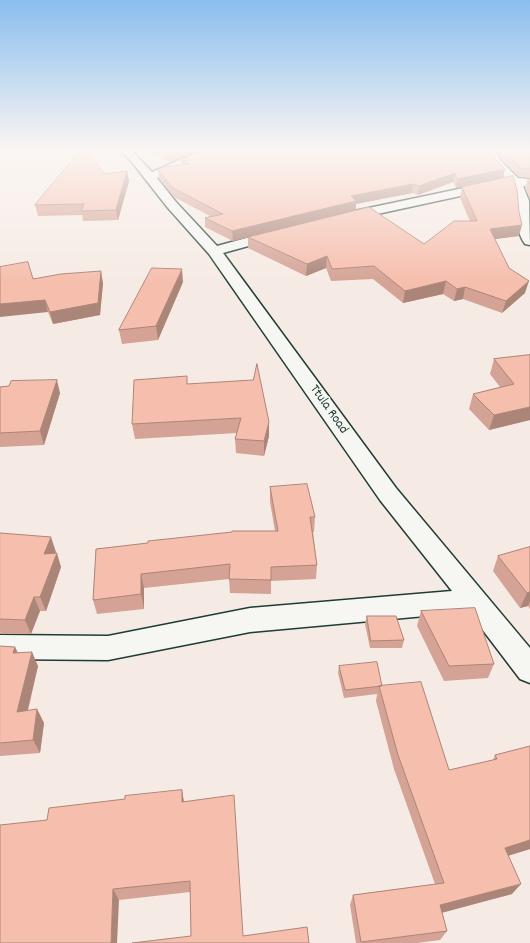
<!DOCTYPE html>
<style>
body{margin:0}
canvas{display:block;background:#f6ebe4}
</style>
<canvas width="530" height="943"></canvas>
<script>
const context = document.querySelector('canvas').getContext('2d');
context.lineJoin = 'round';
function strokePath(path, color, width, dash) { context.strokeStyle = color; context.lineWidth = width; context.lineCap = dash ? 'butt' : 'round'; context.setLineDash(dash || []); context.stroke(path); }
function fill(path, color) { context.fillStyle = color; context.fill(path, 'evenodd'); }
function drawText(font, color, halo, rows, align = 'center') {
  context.font = font + ' Dekko,sans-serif'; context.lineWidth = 3; context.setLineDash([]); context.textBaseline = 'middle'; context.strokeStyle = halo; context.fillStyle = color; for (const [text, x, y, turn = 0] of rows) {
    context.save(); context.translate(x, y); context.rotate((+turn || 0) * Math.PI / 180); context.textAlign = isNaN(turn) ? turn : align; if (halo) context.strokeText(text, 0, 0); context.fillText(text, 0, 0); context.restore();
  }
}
const minor = new Path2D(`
 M121 151H132L152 172 199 151H213L212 153 157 178 176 202 217 246 276 230 281 231 283 234 281 237 223 253 396 488 530 648V683L520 679 469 612 250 632 108 660 0 659V635L108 636 250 608 452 591 380 500 209 254 168 208 131 161Z
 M485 151H495L501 161 518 178 530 179V187L523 186 529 201 530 245 525 244C512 226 521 205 511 185L345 221 340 220 339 217 340 214 345 213 506 179 493 166Z`);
strokePath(minor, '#1f3d34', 3);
fill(minor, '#f6f6f2');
fill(new Path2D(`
 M146 151H196L170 162Z
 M497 151H530V178L519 177 502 160Z
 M494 158 505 169 503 178 456 188 453 182 418 195 412 193 356 204V210L280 229 424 244 470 221 460 198 462 187 519 236 495 239 509 268 525 293 502 313 463 299 454 301 443 294 403 303 373 279 331 281 326 268 306 276 248 248V237L233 241 205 227V218L210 216 174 197 159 179 158 170 181 165V160Z
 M105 174 129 181 118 220 83 221 82 215 38 216 35 205Z
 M528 179H530V199L525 188Z
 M33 279 103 283 100 315 53 324 48 312Z
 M183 282 158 340 122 344 119 330Z
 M530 355V420L489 430 469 409 473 394 500 387 490 374 494 359Z
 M188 384 269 422V436L264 456 236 453 235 439 237 433 135 439 132 424Z
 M0 387 60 393 44 445 0 447Z
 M270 487 315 517 314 532H313L317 565 316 579 271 581V594L230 593 229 579 144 588V609L97 614 93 600 96 549 275 531 270 502Z
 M0 533 56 552 55 553 61 567 46 611H40L31 634H1L0 631Z
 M530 547V609L528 606 520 608 493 571 498 556Z
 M421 611 494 664 488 678 444 681 417 626Z
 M367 616 404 640 402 648H370L365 624Z
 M0 646 15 647 18 653 38 666 28 711 37 709 44 723 40 753 0 756Z
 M339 666 382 686 449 770 493 760 495 755 530 746V849L508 856 512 894 442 912 447 931 440 940 417 943H356L350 905 353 895 435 884 394 769 376 701 377 694 344 698 338 673Z
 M182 790 184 802 243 936H191L190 892 119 900 47 820 125 799Z`), '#d4a395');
fill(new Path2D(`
 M176 151H196L170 162 169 154Z
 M505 169 503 178 456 188 457 179Z
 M127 171 129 181 118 220 116 210Z
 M455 173 453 182 418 195 419 186Z
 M413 184 412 193 356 204V210L233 241 232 231 351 196Z
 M522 225 519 236 488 240 490 229Z
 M327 256 326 268 306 276 307 264Z
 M182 269 183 282 158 340 156 326Z
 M101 271 103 283 100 315 53 324 50 312Z
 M446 281 443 294 403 303 405 291Z
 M529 281 525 293 502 313 506 301Z
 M465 287 463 299 454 301 457 289Z
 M45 300 48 312 0 317V304Z
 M57 380 60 393 44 445 40 431Z
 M530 407V420L489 430 494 415Z
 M269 422V436L264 456V441Z
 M51 537 56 552 49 569 44 554Z
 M57 553 61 567 46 611 40 597Z
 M141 574 144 588V609L141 594Z
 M530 592V601L528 606 520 608 527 593Z
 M34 597 40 611 31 634 25 620Z
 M15 647 21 661 13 653Z
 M32 652 38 666 24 725 17 712Z
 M37 709 44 723 40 753 33 740Z
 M182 790 184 803 182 802Z
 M530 840V849L497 859 505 848Z
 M521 884 512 894 434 915 440 905Z
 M113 889 119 900 117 943H111Z`), '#ac8579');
const building = new Path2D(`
 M80 151H85L105 174 127 171 116 210 81 211 84 204 35 205Z
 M163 151H176L169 154Z
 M201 151H490L494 158 505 169 457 179 455 173 419 186 413 184 351 196 356 201 232 231 205 218 223 214 173 188 158 170 164 167 190 164 181 160Z
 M504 151H530V169L521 168Z
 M513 176 517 190 519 212 522 225 490 229 509 268 529 281 506 301 465 287 457 289 446 281 405 291 374 266 332 269 327 256 307 264 248 237 369 207 424 244 454 221H477L462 187Z
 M528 179H530V184Z
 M28 262 33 279 61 274 101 271 98 303 50 312 45 300 0 304V267Z
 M152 268 182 269 156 326 119 330Z
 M530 355V407L494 415 473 394 514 384 494 359Z
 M257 364 269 422 264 441 235 439 241 418 132 424 134 380 187 376V384L253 380Z
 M57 380 40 431 0 433V387L9 386 11 381Z
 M307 484 315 517H310L317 565 271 567V580L229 579 230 564 141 574V594L93 600 96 549 148 543V541L232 532V531H278L270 487Z
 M0 533 51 537 44 554 57 553 40 597H34L25 620 0 619Z
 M530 547V592L527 593 498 556Z
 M475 608 494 664 449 666 421 611Z
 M367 616H396L404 640 371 641Z
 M0 646 15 647 13 653 32 652 17 712 37 709 33 740 0 743Z
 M377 662 382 686 345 690 339 666Z
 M421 682 449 770 497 759 495 755 530 746V840L505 848 521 884 440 905 447 931 361 942 353 895 444 883 398 755 379 686Z
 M182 790V802L234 795 243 936 307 927 309 943H132L191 936 190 881 113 889 111 943H0V825L47 820 49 808 125 799V796Z`);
fill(building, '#f6bead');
strokePath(building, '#ac8579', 1);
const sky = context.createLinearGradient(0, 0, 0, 283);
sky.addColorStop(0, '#8abeef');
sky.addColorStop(0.53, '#fbf6f3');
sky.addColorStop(1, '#fbf6f300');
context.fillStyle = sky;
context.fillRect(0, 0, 530, 283);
drawText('14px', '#1f3d34', '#f6f6f2', [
 ["Ttula Road",328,410,55]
]);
</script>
